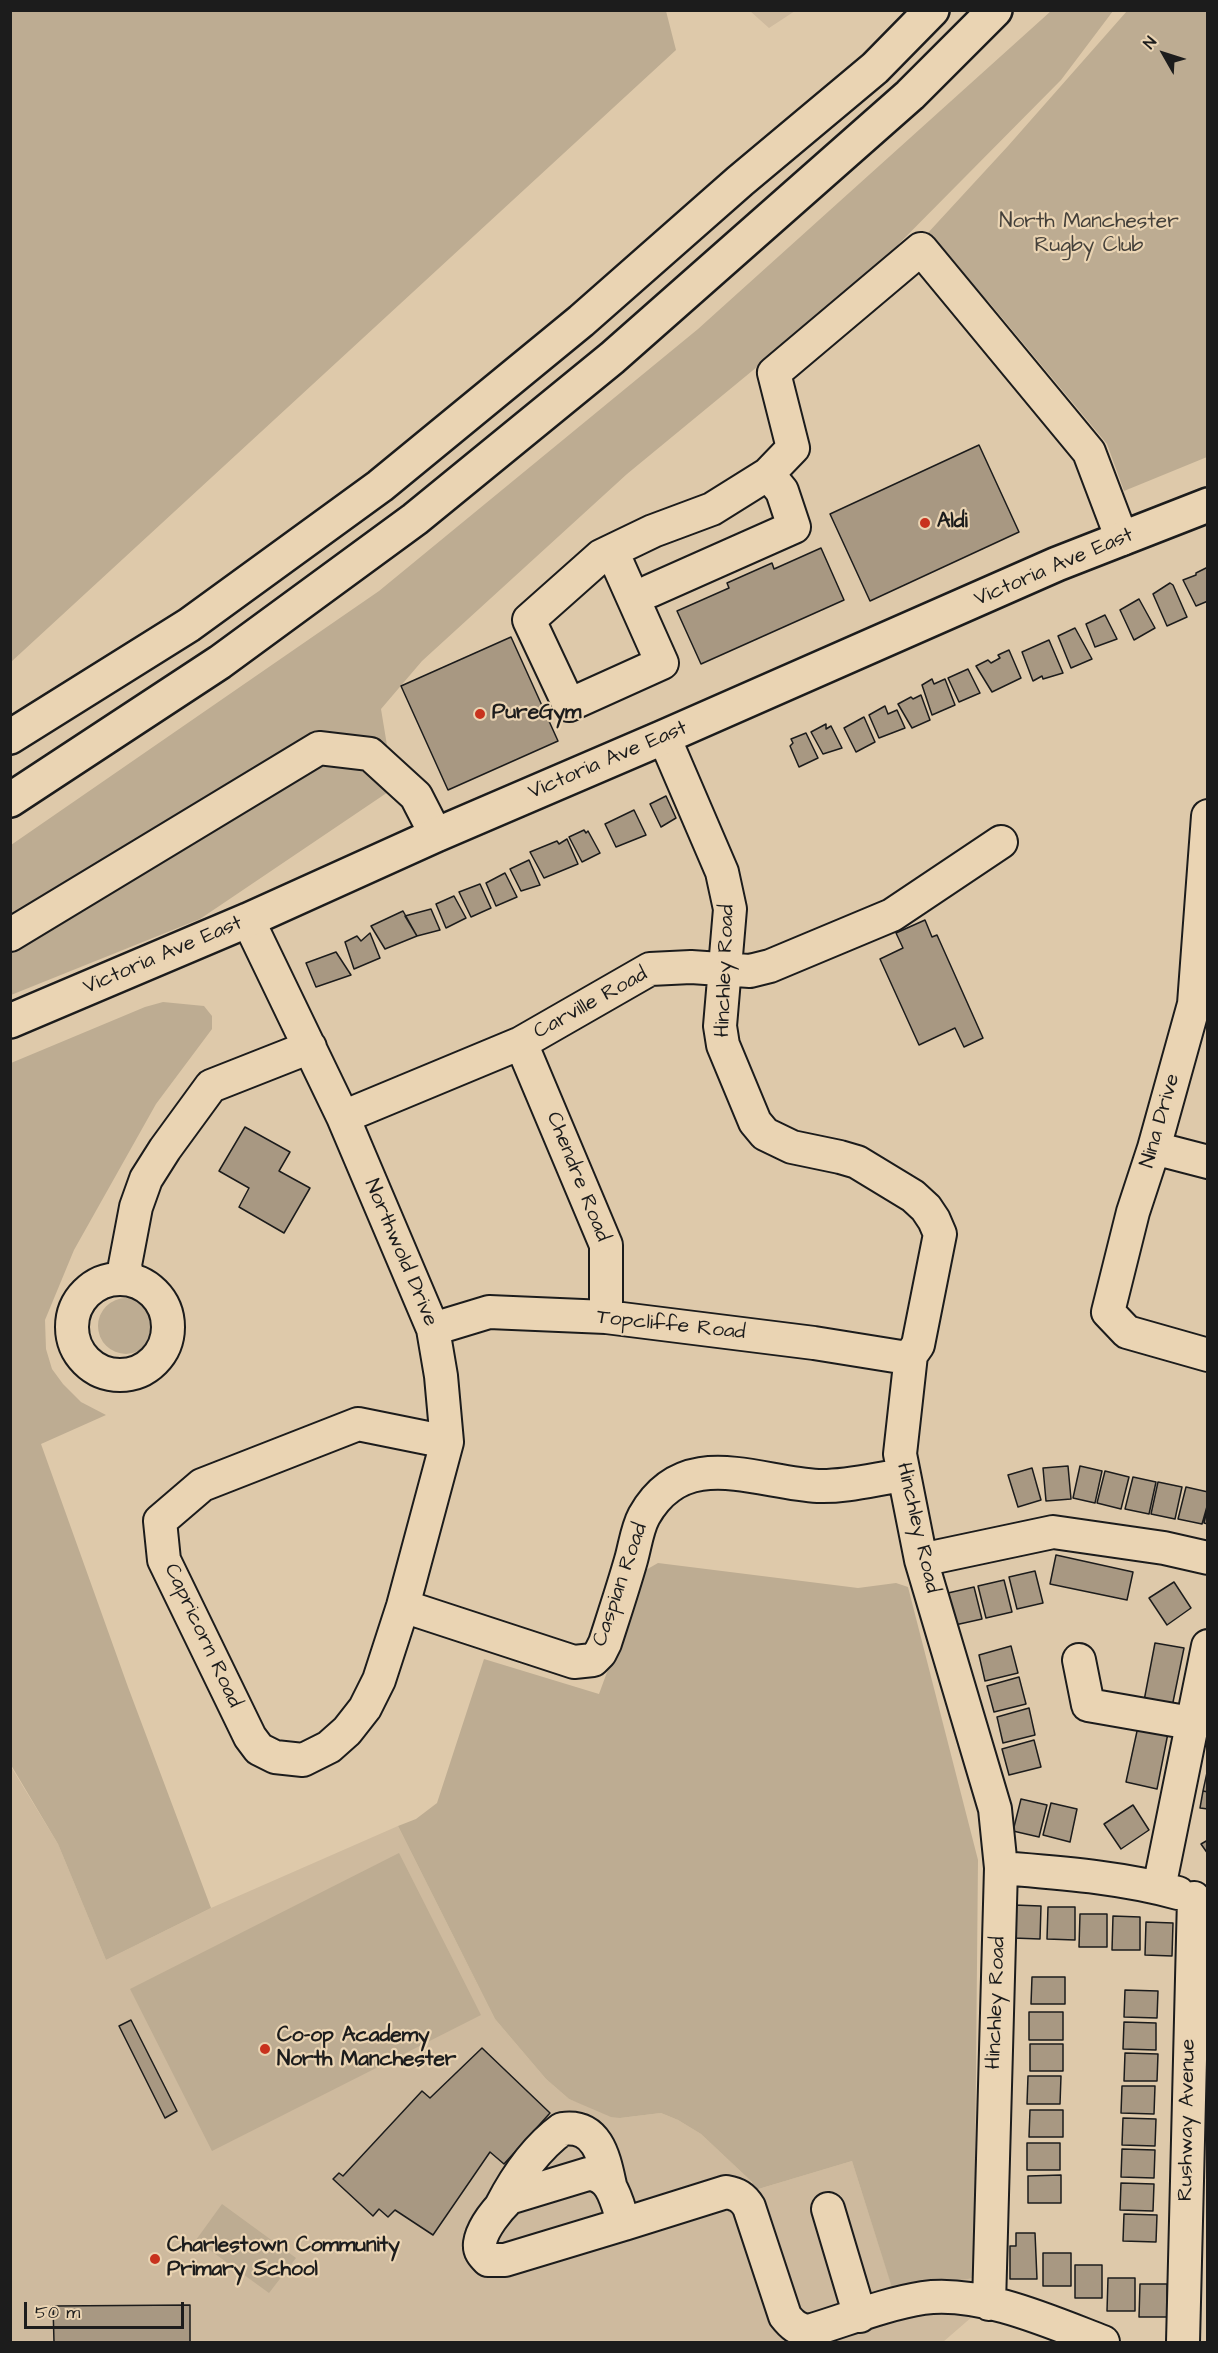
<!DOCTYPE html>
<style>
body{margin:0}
#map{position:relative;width:1218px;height:2353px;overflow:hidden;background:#dec9aa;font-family:"Architects Daughter",sans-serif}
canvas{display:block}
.frame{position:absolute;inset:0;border:12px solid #1c1c1c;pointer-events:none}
.north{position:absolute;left:1134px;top:24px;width:60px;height:60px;-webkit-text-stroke:4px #ead4b3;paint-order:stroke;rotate:309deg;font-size:16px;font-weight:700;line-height:24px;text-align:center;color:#1c1c1c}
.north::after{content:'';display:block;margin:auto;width:21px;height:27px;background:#1c1c1c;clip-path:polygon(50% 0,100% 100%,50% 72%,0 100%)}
.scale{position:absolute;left:24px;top:2302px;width:160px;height:27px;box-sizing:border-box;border:3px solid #1c1c1c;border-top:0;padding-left:8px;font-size:18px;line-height:21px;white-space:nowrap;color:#1c1c1c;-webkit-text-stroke:4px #ead4b3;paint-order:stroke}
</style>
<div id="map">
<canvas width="1218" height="2353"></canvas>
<div class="frame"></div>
<div class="north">N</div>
<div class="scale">50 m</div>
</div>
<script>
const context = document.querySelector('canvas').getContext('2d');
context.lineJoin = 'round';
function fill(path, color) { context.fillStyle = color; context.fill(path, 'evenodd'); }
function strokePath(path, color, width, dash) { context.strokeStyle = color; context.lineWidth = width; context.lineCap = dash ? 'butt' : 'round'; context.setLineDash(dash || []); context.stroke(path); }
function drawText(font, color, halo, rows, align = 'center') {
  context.font = font + ' "Architects Daughter",sans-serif'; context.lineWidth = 4.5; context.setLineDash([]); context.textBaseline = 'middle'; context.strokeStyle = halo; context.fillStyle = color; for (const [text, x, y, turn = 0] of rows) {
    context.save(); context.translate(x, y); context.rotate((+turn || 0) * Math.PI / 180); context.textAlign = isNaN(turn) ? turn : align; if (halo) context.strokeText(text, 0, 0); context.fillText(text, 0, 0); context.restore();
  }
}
fill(new Path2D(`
 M750 11H795L769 28Z
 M10 1765 58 1844 106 1960 211 1908 398 1826 495 2019 546 2079 569 2099 620 2118 661 2113 678 2120 701 2134 752 2182 755 2190 852 2161 893 2290 974 2278 973 2316 943 2342H11Z`), '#ceba9e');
fill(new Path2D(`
 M11 10 666 11 676 50 11 662Z
 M1051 11H1113L1061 80 865 278 627 474 422 661 381 709 394 788 200 919 11 995V845L379 591 698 329Z
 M1127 11H1207V457L1124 491 1107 444 988 301 914 248 1008 146Z
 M163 1002 204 1006 212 1016V1029L156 1104 74 1250 45 1320 46 1349 52 1369 63 1384 81 1402 106 1415 41 1444 128 1687 211 1908 106 1960 58 1844 11 1765V1063L145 1007Z
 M98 1326a28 28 0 1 1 56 0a28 28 0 1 1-56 0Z
 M658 1563 858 1588 896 1583 908 1587 978 1860 974 2278 893 2291 852 2161 755 2190 752 2182 701 2134 678 2120 661 2113 620 2118 611 2117 569 2099 546 2079 495 2019 398 1826 416 1819 437 1803 484 1659 599 1694 644 1571Z
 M399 1853 481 2015 212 2151 130 1989Z
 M222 2204 296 2258 269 2293 196 2240Z`), '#bdac92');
const building = new Path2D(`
 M979 445 1019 532 870 601 830 514Z
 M821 548 844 600 701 664 677 611 729 588 727 583 772 563 774 569Z
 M1208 567V601L1196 606 1183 580 1196 575V573Z
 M1170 583 1173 585 1187 617 1167 626 1153 594Z
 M1139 599 1155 628 1134 640 1120 610Z
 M1105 615 1117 639 1095 647 1086 624Z
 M1075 628 1092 659 1071 668 1058 636Z
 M511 637 558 741 448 790 401 686Z
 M1049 640 1063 673 1043 679 1042 676 1033 681 1022 652Z
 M1009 650 1021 678 992 692 976 666 988 660 991 663 1000 658 998 655Z
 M968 669 980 693 959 702 948 678Z
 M932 679 934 684 945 679 955 705 932 715 922 685Z
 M921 695 930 720 912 728 898 704 911 697 913 699Z
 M885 706 888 714 897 710 905 728 879 738 869 715Z
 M864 717 875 742 856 752 844 728Z
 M826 724V729L831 726 842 748 823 754 811 732Z
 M806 733 818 758 799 767 790 746 793 743 791 739Z
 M666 796 676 818 661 827 650 804Z
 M634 810 646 835 616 847 605 824Z
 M584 830 586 833 588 831 600 853 582 862 569 837Z
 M567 839 578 864 544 878 530 852 557 841 559 844Z
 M529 860 540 885 521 891 510 869Z
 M505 873 517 897 496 906 486 883Z
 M480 884 491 908 471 917 459 892Z
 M454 896 466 918 446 928 436 904Z
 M431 909 440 930 417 936 405 916Z
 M403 911 417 936 385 949 371 926Z
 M925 920 932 937 937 935 983 1038 964 1047 955 1028 919 1045 880 959 903 948 896 933Z
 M370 933 380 958 354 969 345 942 357 936 361 941Z
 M336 952 351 975 316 987 306 963Z
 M245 1127 290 1152 279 1171 310 1188 284 1233 239 1207 249 1188 219 1171Z
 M1068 1466 1071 1499 1046 1501 1043 1468Z
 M1080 1466 1102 1471 1095 1503 1073 1498Z
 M1032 1468 1041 1500 1018 1507 1008 1475Z
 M1105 1471 1129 1477 1121 1509 1097 1503Z
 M1133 1477 1156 1482 1149 1514 1125 1509Z
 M1158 1482 1182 1487 1175 1519 1151 1514Z
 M1186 1487 1208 1492V1503L1202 1524 1178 1519Z
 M1208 1506V1524L1204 1523Z
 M1056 1555 1133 1572 1127 1600 1050 1584Z
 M1035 1571 1043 1603 1017 1609 1009 1577Z
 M1004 1580 1012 1612 986 1618 978 1586Z
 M1174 1582 1191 1608 1167 1625 1149 1598Z
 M974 1587 982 1619 955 1625 948 1593Z
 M1155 1643 1184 1648 1171 1712 1143 1706Z
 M1011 1646 1018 1673 985 1681 979 1655Z
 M1019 1677 1026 1704 994 1712 987 1686Z
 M1029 1708 1035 1735 1003 1743 997 1717Z
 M1139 1722 1169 1728 1157 1789 1126 1782Z
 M1034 1740 1041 1767 1009 1775 1002 1749Z
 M1208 1768V1792L1203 1791Z
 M1203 1791 1208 1792V1809L1200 1808Z
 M1021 1799 1047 1805 1039 1837 1013 1831Z
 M1051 1803 1077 1809 1070 1842 1043 1835Z
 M1133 1805 1149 1830 1121 1849 1104 1824Z
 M1208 1840V1854L1201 1844Z
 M1014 1905 1041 1906 1040 1939 1013 1938Z
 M1048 1907H1075V1940L1047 1939Z
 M1080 1914H1107V1947H1079Z
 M1113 1916 1140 1917V1950H1112Z
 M1146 1922 1173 1923 1172 1956 1145 1955Z
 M1032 1977H1065V2004H1031Z
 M1125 1990 1158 1991 1157 2018 1124 2017Z
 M1029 2012H1063V2040H1029Z
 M131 2020 177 2111 165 2118 119 2026Z
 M1124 2022 1156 2023V2050L1123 2049Z
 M1030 2044H1063V2071H1030Z
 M482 2048 550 2113 504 2164 490 2152 433 2235 395 2210 388 2217 379 2209 373 2216 333 2179 339 2173 343 2176 422 2091 430 2098Z
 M1125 2053 1158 2054 1157 2081H1124Z
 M1028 2076H1061L1060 2104H1027Z
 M1122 2086H1155L1154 2114 1121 2113Z
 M1030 2110H1063V2137H1029Z
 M1123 2118 1156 2119 1155 2146 1122 2145Z
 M1027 2143H1060V2170H1027Z
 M1122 2149 1155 2150 1154 2178 1121 2177Z
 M1061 2175V2203H1028V2176Z
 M1121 2183 1154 2184 1153 2211 1120 2210Z
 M1124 2214 1157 2215 1156 2242 1123 2241Z
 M1016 2233H1035L1037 2279H1010V2246H1016Z
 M1043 2253H1071V2286H1043Z
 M1075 2265H1102V2298H1075Z
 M1108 2278H1135V2311H1107Z
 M1140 2284H1167V2317H1139Z
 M190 2305V2342H54L53 2306Z`);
fill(building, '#a89882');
strokePath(building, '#1c1c1c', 1.5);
const minor = new Path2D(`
 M612 551 662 663 569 705 529 620 601 556 653 531 712 509 768 474 793 448 774 373 921 249 1089 452 1122 539
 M650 591 794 527 782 491 768 474
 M664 737 722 872 730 909 720 1026 723 1045 755 1122 765 1134 792 1147 840 1157 857 1162 913 1196 926 1208 934 1220 940 1234 918 1345 911 1355 900 1454 921 1560 995 1809 1001 1868 989 2304
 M1208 816 1194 1004 1154 1148 1133 1212 1108 1312 1127 1332 1208 1355
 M248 920 343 1117 433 1329 441 1376 447 1442 403 1606 379 1680 365 1708 347 1731 329 1747 303 1760 275 1757 259 1749 250 1737 164 1560 160 1521 202 1485 358 1424 447 1442
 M10 935 319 748 370 754 416 796 436 835
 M521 1043 606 1245V1317
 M343 1117 521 1043 650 969 691 967 750 971 770 966 892 915 1001 842
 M1154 1148 1208 1162
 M72 1327a48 48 0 1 1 96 0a48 48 0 1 1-96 0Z
 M128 1279 125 1265 136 1207 146 1179 165 1149 211 1086 310 1047
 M433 1329 489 1312 606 1317 814 1343 901 1357 911 1355
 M921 1560 1053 1532 1164 1548 1208 1558
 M403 1606 574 1662 593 1660 600 1653 605 1643C614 1615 623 1588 631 1560 635 1546 637 1529 644 1516 684 1445 754 1482 818 1486 847 1487 875 1479 904 1475
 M1079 1660 1088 1705 1191 1723
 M1001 1868C1060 1873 1121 1877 1178 1893
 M1159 1888 1208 1646
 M501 2206C516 2177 536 2148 562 2129 598 2124 604 2158 610 2185
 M828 2209 860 2316
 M624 2224 505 2260H488C483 2255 479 2251 480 2243 482 2228 498 2209 509 2198L588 2174C613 2174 617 2204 624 2224L726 2192C737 2194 743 2197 749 2207L785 2316C792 2325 798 2330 809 2331 846 2320 885 2304 923 2298 980 2290 1051 2322 1103 2342
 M1183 2342 1194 1898`);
const major = new Path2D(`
 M10 1021 248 920 436 835 664 737 1057 564 1208 505`);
const highway = new Path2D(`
 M10 737 189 625 380 486 581 321 740 181 875 68 932 10
 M10 800 220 662 415 519 612 358 910 95 995 10`);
strokePath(minor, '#1c1c1c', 36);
strokePath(major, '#1c1c1c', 38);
strokePath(highway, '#1c1c1c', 38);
strokePath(minor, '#ead4b3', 32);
strokePath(major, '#ead4b3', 33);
strokePath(highway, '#ead4b3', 33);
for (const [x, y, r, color] of [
 [925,523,6,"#c8321e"],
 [480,714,6,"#c8321e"],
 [265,2049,6,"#c8321e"],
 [155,2259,6,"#c8321e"]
]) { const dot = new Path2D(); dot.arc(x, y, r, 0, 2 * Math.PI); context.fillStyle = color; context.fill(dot); strokePath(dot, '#ead4b3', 2); }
drawText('21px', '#44403a', '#ead4b3', [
 ["North Manchester",1089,223],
 ["Rugby Club",1089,247]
]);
drawText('bold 21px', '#1c1c1c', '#ead4b3', [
 ["Aldi",937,523],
 ["PureGym",492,714],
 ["Co-op Academy",277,2037],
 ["North Manchester",277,2061],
 ["Charlestown Community",167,2247],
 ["Primary School",167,2271]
], 'left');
drawText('21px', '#1c1c1c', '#ead4b3', [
 ["Victoria Ave East",1054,568,-23],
 ["Victoria Ave East",608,761,-23],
 ["Victoria Ave East",163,956,-23],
 ["Hinchley Road",726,971,-88],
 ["Carville Road",591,1004,-29],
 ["Nina Drive",1161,1121,-74],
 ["Chendre Road",577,1177,68],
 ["Northwold Drive",400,1253,67],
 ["Topcliffe Road",671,1326,6],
 ["Hinchley Road",917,1528,77],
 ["Caspian Road",621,1585,-71],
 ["Capricorn Road",202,1636,65],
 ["Hinchley Road",997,2003,-88],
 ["Rushway Avenue",1188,2120,-89]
]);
</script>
